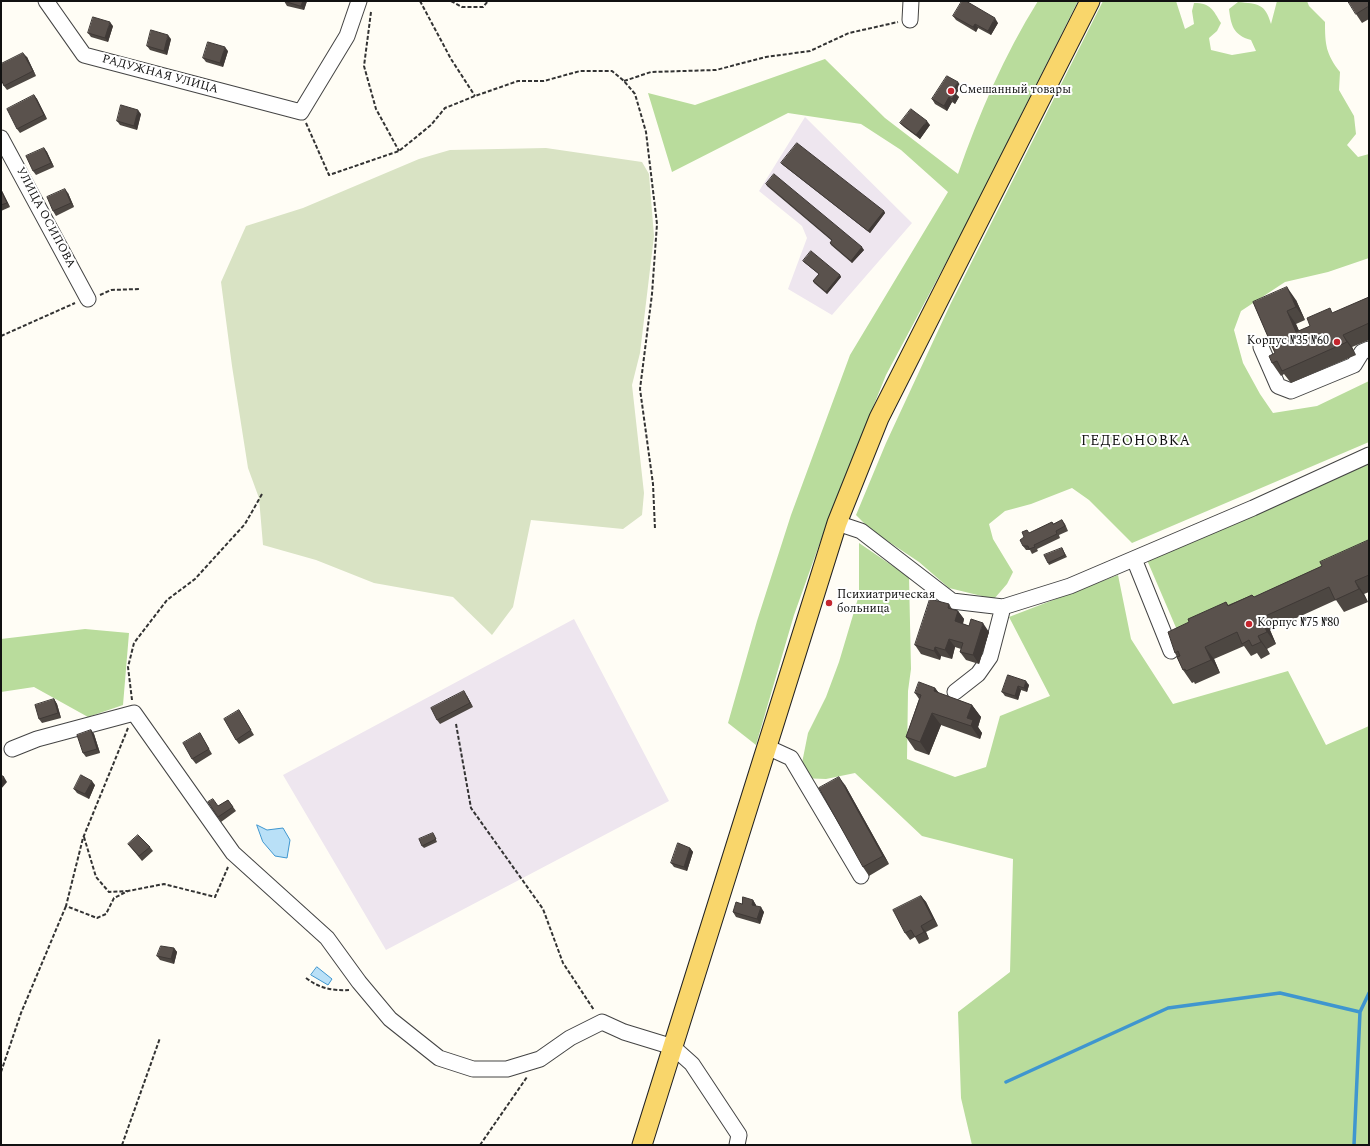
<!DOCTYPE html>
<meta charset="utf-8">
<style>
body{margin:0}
#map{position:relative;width:1370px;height:1146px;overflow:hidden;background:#fffdf5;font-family:Spectral,serif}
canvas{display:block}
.frame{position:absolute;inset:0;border:2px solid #111;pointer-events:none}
</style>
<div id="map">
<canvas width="1370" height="1146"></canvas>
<div class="frame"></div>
</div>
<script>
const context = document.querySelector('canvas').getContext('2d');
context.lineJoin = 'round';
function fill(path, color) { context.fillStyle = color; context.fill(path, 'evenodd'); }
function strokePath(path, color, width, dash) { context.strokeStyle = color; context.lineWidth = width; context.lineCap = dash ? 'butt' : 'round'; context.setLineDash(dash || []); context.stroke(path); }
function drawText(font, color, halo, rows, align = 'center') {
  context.font = font + ' Spectral,serif'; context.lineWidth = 4; context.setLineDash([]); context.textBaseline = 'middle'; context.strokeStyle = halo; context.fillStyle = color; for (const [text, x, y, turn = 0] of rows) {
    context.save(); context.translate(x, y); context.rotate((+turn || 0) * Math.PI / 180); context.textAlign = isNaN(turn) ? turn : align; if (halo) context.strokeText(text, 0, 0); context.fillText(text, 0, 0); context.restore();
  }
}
fill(new Path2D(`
 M805 117 912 223 832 315 788 289 807 238 802 226 759 191Z
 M574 619 669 801 386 950 283 775Z`), '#eee6ef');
fill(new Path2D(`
 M1038 1H1078L965 227 886 375 833 506 794 615 756 745 728 723 757 621 791 515 850 355 948 192 901 150 861 124 788 113 672 172 648 93 695 105 825 59 885 118 958 174C979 114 1004 55 1038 1Z
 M1103 1H1176L1185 29 1194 24 1192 11 1194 3C1211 3 1213 10 1221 23L1217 31 1209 38 1211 50 1232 55 1256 51 1251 40C1233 35 1231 25 1229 9L1238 2C1258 4 1265 3 1271 24L1277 1H1307L1309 6 1325 22C1325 45 1326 54 1340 72L1339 90 1354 116 1356 134 1347 145 1358 157 1369 154V258L1328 272 1285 282 1241 311 1234 330 1243 363 1260 394 1273 413 1317 406 1369 381V442L1132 543 1089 500 1072 488 1031 504 1005 511 989 524 993 539 1013 572 1007 584 994 599 949 588 919 562 871 530 856 515 886 443 950 305Z
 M1369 464V547L1177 630 1147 560Z
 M859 543 909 577 911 669 908 691 907 759 955 777 986 767 1000 716 1050 696 1009 617 1118 575 1131 639 1173 704 1288 671 1326 745 1369 726V1145H972L961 1098 958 1012 1010 972 1013 859 922 836 855 773 826 779 799 778 808 733 826 697 839 662 859 595Z
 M85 629 129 633 123 705 88 717 34 687 1 692V639Z`), '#b9dc9c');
fill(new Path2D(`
 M546 148 642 162 649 174 654 236 640 353 632 385 644 493 642 515 623 529 531 520 513 607 492 635 453 597 374 583 316 560 263 545 259 498 248 468 232 366 221 282 246 226 303 208 419 159 450 150Z`), '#d9e3c4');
const water = new Path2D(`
 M257 825 267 830 283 828 290 840 287 858 275 856 263 842Z
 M317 967 332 979 328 985 311 975Z`);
fill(water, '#b9e0f7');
strokePath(water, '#3f96cf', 1);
strokePath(new Path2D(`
 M1006 1082 1168 1008 1280 993 1360 1012
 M1354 1145 1360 1012 1369 993`), '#3f96cf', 3.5);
const minor = new Path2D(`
 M46 1 84 55 301 112 347 36 359 1
 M910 20 911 1
 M1 138 88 299
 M1261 347 1278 386 1291 391 1354 365 1362 352 1369 349
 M837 523 861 531 952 601 1003 607 1070 586 1253 508 1369 455
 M1134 559 1171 651
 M955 692 978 674 990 657 1003 607
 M767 747 791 758 861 876
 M12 749 37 739 134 713 233 853 327 938 359 982 390 1019 439 1058 473 1069H507L540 1059 570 1038 602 1022 624 1032 673 1047 692 1064 739 1135 737 1145`);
const major = new Path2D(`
 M642 1145 837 523 879 418 1090 1`);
strokePath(minor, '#444', 17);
strokePath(major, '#222', 21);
strokePath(new Path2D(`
 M420 1 451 59 475 96
 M451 1 462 7H483L488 1
 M371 12 364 66 376 109 399 151
 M624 81 651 72 716 70 766 57 810 51 849 33 898 22
 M306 123 329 175 399 151 431 125 445 108 475 96 518 81H544L580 71H612L624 81 635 94 646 132 657 224 652 294 640 389 653 484 655 529
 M100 295 111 290 139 289
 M1 336 75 303
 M132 700 128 667 134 643 167 600 195 579 245 524 262 494
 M456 724 471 808 543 909 563 963 594 1010
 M128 728 83 838 66 906 97 918 106 914 114 898 128 891 164 884 215 897 228 867
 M84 837 96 877 109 892 127 891
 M306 978C319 988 332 991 349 990
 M1 1072 21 1013 66 906
 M122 1145 160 1038
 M480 1145 527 1077`), '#333', 2, [4, 2]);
strokePath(minor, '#fff', 15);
strokePath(major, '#f9d66b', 19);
fill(new Path2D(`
 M284 1H307L304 10 287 6Z
 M1369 1V19L1362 23 1356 14Z
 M953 16 998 23 991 35 978 28 976 32 956 20Z
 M113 26 108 42 91 37 88 33Z
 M171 39 167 55 150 50 147 46Z
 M228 51 223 67 206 62 203 58Z
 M27 57 36 76 7 90 4 86Z
 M961 86 956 94 959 97 955 104 952 102 947 111 935 104 932 99Z
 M34 95 37 99 47 119 20 133 17 129Z
 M141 114 137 130 120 125 117 121Z
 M900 123 930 125 920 139 904 127Z
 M44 148 47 152 54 167 36 175 33 171Z
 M781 163 884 211 885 213 870 233 783 165Z
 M766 184 864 250 852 263 831 245 830 243 832 241 767 186Z
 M1 189 10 207 1 211Z
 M68 193 74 207 56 216 53 211Z
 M803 261 840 275 841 277 827 294 814 283 813 281 819 274 805 263Z
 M1369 297V340L1352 347 1356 355 1291 383 1284 374 1281 376 1272 363 1275 353 1253 302 1296 300 1305 320 1296 324 1299 331 1310 326 1333 313Z
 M1062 520 1065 524 1068 531 1059 535 1060 538 1037 549 1038 551 1032 554 1030 550H1026L1023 546 1029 533 1052 522 1054 524Z
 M1369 540V592L1364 594 1368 602 1344 612 1336 600 1270 630 1276 644 1267 649 1270 654 1261 659 1257 653 1251 656 1244 646 1214 659 1220 673 1195 684 1194 682 1192 683 1183 670 1177 657 1175 653 1226 602 1228 605 1252 595 1254 597 1322 566Z
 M1062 548 1067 557 1049 565 1048 563Z
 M949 604 952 609 958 611 964 619 963 624 989 632 979 664 966 660 960 652 961 649 955 647 952 659 941 656 940 660 921 654 915 645Z
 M1008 675 1029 685 1027 692 1021 690 1018 700 1005 696 1002 692Z
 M935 688 939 693 972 705 981 717 978 727 982 733 980 739 941 725 929 755 915 750 906 737 919 699 915 693Z
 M467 696 473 707 440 724 437 720Z
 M54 699 57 704 61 718 42 723 39 719Z
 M239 710 254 735 239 744 236 740Z
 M91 730 94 734 100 753 86 757 83 753Z
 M200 733 212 754 196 764 192 759Z
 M95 785 89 799 77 793 74 789Z
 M845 785 889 864 869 876 863 867Z
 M228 800 236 811 221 822 208 802 218 806Z
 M434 835 437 842 424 848 422 846Z
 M128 844 150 847 153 851 142 861Z
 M690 848 693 852 687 871 674 867 671 863Z
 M921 896 926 902 938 926 926 932 929 939 919 944 915 937 910 940 905 933Z
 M753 900 756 905V906L764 912 760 924 736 917 733 912 742 904Z
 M174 948 177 952 174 964 160 960 157 956Z`), '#4d4742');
fill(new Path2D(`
 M303 1H307L304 10 301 6Z
 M995 18 998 23 991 35 988 31Z
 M110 22 113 26 108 42 105 38Z
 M975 24 978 28 976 32 973 27Z
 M168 35 171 39 167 55 164 51Z
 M225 47 228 51 223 67 220 63Z
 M23 53 27 57 36 76 33 71Z
 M958 82 961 86 956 94 959 97 955 104 952 99V91Z
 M34 95 37 99 47 119 44 115Z
 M949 97 952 102 947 111 944 106Z
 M138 110 141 114 137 130 134 126Z
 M927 121 930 125 920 139 916 135Z
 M44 148 47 152 54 167 51 163Z
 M1 189 10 207 7 203Z
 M65 189 68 193 74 207 71 203Z
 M884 211 885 213 870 233 868 231Z
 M862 247 864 250 852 263 851 261Z
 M840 275 841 277 827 294 826 292Z
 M1287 287 1296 300 1305 320 1296 307Z
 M1287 311 1296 324 1305 344 1296 332Z
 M1343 335 1352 347 1356 355 1347 342Z
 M1355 581 1364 594 1368 602 1359 589Z
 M958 611 964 619 961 630 955 621Z
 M1261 618 1270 630 1276 644 1267 632Z
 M983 623 989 632 979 664 973 655Z
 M1258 636 1267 649 1270 654 1261 642Z
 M949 639 955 647 952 659 945 650Z
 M935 647 941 656 940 660 934 651Z
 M1205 647 1214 659 1220 673 1211 660Z
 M1026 681 1029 685 1027 692 1024 688Z
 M1018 686 1021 690 1018 700 1015 696Z
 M935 688 944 700 934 691Z
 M464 691 467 696 473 707 470 703Z
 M54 699 57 704 61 718 58 713Z
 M972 705 981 717 978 727 982 733 980 739 971 726 967 718Z
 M932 713 941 725 929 755 920 742Z
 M91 730 94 734 100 753 97 749Z
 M4 777 7 782 1 789V781Z
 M839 777 845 785 889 864 883 856Z
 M92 781 95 785 89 799 85 794Z
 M690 848 693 852 687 871 684 867Z
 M921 896 926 902 938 926 933 919Z
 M753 900 756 905 755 909 752 905Z
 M761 907 764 912 760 924 757 919Z
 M921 926 926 932 929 939 924 932Z
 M174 948 177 952 174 964 171 959Z`), '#3f3936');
const building = new Path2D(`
 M284 1H303L301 6Z
 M962 1H966L995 18 988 31 975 24 973 27 953 16Z
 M1348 1H1369V6L1356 14Z
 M93 17 110 22 105 38 88 33Z
 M151 30 168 35 164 51 147 46Z
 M208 42 225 47 220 63 203 58Z
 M23 53 33 71 4 86 1 79V64Z
 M947 76 958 82 952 91 956 93 952 99 949 97 944 106 932 99Z
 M34 95 44 115 17 129 7 109Z
 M121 105 138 110 134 126 117 121Z
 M911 109 927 121 916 135 900 123Z
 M797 143 884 211 868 231 781 163Z
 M44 148 51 163 33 171 26 156Z
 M774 174 862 247 851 261 830 243 832 240 766 184Z
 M65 189 71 203 53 211 47 197Z
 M1 190 7 203 1 205Z
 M811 251 840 275 826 292 813 281 819 274 803 261Z
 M1287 287 1296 307 1287 311 1296 332 1310 326 1307 318 1330 308 1332 313 1369 297V323L1343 335 1347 342 1282 371 1277 361 1272 363 1269 356 1275 353 1253 302Z
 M1062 520 1065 526 1056 531 1057 534 1034 545 1035 547 1029 549 1028 546H1023L1020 540 1024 537 1022 532 1027 530 1029 533 1052 522 1053 524Z
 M1369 540V575L1355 581 1359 589 1335 600 1329 587 1261 618 1267 632 1258 636 1261 642 1252 646 1249 640 1242 644 1237 632 1205 647 1211 660 1186 671 1185 669 1183 670 1177 657 1180 656 1178 651 1175 653 1168 632 1189 622 1188 619 1226 602 1228 606 1252 595 1254 597 1322 566 1320 562Z
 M1062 548 1065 555 1048 563 1044 555Z
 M930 599 949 604 948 608 958 611 955 621 969 626 971 619 983 623 973 655 960 652 963 643 949 639 945 650 935 647 934 651 915 645Z
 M1008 675 1026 681 1024 688 1018 686 1015 696 1002 692Z
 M919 682 935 688 934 691 972 705 967 718 973 720 971 726 932 713 920 742 906 737 921 695 915 693Z
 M464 691 470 703 437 720 431 708Z
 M54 699 58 713 39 719 35 705Z
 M239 710 251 730 236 740 224 719Z
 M91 730 97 749 83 753 77 735Z
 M200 733 209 749 192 759 183 743Z
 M1 775 4 777 1 781Z
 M81 775 92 781 85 794 74 789Z
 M839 777 883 856 863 867 819 788Z
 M213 799 218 806 228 800 233 807 218 817 208 802Z
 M433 833 436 839 422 846 419 839Z
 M138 835 150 847 139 856 128 844Z
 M678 843 690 848 684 867 671 863Z
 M921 896 933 919 921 926 924 932 915 937 911 930 905 933 893 910Z
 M743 897 753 900 752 905 761 907 757 919 733 912 736 902 742 904Z
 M161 946 174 948 171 959 157 956Z`);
fill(building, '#5a524d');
strokePath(building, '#3f3936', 1);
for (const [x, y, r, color] of [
 [951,91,4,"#c4262e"],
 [1337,342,4,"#c4262e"],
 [829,603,4,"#c4262e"],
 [1249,624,4,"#c4262e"]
]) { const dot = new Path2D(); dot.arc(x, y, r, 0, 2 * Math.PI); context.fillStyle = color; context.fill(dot); strokePath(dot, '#fff', 1.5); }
drawText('12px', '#111', '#fff', [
 ["РАДУЖНАЯ УЛИЦА",160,75,15],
 ["УЛИЦА ОСИПОВА",45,218,62]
]);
drawText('12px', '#111', '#fff', [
 ["Смешанный товары",959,91],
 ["Корпус №35 №60",1329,342,"right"],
 ["Психиатрическая",837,596],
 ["больница",837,610],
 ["Корпус №75 №80",1257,624]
], 'left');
context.letterSpacing = '1px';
drawText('14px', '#111', '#fff', [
 ["ГЕДЕОНОВКА",1136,442]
]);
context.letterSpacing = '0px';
</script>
